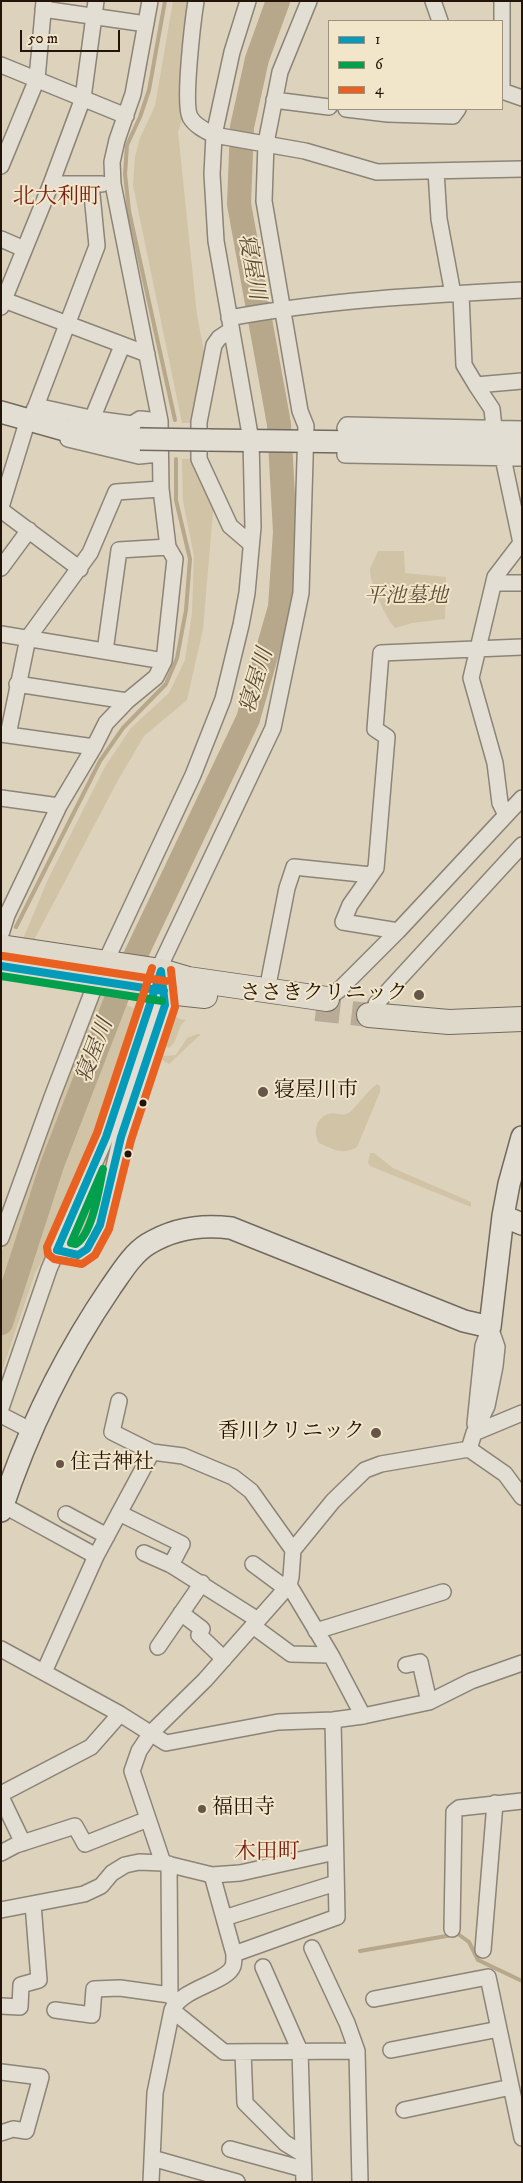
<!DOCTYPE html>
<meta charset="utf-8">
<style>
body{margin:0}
#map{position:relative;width:523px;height:2183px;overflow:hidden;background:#ddd2bc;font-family:"IM FELL DW Pica",serif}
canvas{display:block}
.frame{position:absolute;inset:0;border:2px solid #241308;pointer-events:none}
.legend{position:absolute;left:328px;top:20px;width:175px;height:90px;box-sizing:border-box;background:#f1e6ca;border:1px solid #9f927c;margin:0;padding:6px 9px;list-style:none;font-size:15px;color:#241308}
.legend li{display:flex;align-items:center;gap:10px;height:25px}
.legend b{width:25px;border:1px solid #9f927c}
.scale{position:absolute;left:20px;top:30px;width:100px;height:22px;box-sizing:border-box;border:2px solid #241308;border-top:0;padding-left:6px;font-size:15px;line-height:18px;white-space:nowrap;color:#241308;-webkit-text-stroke:4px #f1e6ca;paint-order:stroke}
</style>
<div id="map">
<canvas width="523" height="2183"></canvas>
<div class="frame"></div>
<ul class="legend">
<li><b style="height:6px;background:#049aba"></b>1</li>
<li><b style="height:6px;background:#029f4d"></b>6</li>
<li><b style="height:6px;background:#e86121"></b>4</li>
</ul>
<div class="scale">50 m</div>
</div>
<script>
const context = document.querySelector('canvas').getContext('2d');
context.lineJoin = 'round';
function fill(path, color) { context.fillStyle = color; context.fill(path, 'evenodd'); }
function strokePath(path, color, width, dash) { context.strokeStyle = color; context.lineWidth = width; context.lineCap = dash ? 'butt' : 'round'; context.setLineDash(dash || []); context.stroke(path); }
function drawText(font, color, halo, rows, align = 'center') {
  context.font = font + ' "IM FELL DW Pica","Noto Serif JP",serif'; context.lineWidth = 4; context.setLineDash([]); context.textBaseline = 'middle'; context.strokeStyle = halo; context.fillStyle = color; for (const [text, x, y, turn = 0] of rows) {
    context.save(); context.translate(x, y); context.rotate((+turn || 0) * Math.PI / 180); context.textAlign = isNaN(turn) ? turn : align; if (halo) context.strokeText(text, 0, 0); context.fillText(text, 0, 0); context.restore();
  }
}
fill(new Path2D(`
 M173 1H194L184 112 178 132 197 315 206 362 194 423H182L133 185 135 157 140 138 155 106Z
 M182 459H196L214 500 203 629 187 700 144 736 117 782 34 940 23 939 49 877 106 765 131 728 169 693 185 660 192 613 194 556 183 501Z
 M378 551H404L405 573 446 577 445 619 412 623 395 628C386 618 370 584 370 570 371 564 376 557 378 551Z
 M97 993 141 1011 100 1131 74 1192 60 1213 50 1237 46 1254 35 1273 1 1374V1254Z
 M172 1013 179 1019 186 1020C176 1027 179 1041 169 1048L164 1046 162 1042Z
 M197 1034H201L169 1064 157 1057 159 1053 165 1056 176 1055 187 1038Z
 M377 1084 380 1086V1092L357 1147C342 1156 333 1149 319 1143 313 1133 315 1119 328 1114 336 1111 342 1118 350 1112 360 1103 366 1092 377 1084Z
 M370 1153H374L393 1168 471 1202V1207L370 1166 368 1163Z
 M99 1186 94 1219 79 1246 75 1248 71 1246 84 1209Z`), '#d1c3a5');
strokePath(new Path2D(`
 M165 1 149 90 140 117 127 145 125 174 129 211 175 420
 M16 927 100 761 123 728 166 684 177 658 186 610 190 559 176 500V459
 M360 1951 458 1934 469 1942 478 1960 522 1981`), '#b7a78b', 4);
strokePath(new Path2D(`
 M1 1323 52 1165 122 984 248 719 280 607 285 532 279 424 239 204 242 127 257 59 278 1`), '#b7a78b', 24);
strokePath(new Path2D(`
 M316 1009 369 1015`), '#b8ac98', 24, [24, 12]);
const street = new Path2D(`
 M196 1C193 20 183 103 190 117 195 126 206 131 214 135L305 151 377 172 522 169
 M433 1 440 21
 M502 1V91L522 98
 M43 9 146 24
 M1 65 126 116
 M274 100 329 107
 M346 109 388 114
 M384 109 388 114 453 116 458 109
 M1 166 37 79 44 1
 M436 171 439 219 453 294
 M51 184H102
 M1 239 24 249
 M461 294 464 365 476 385
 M4 300 147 354
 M1 307 51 184 83 98 96 1
 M229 318C326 300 424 295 522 290
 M231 330 219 338 214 345 199 422V459L230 526 251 544
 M36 406 95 419 132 424 140 419 160 421
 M92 419 122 346
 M345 428 347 425 522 429
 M494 428 492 409 476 385 522 381
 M68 439 139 456 159 454
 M345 451V455L522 458
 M503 458 521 543 495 577 471 678 495 763 500 803 506 815
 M1 507 25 429 36 406 97 246 91 184
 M1 510 80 569
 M1 568 29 530
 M494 583H522
 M1 634 164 661
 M105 651 119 550 168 547
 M17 684 127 701
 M1 734 94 747
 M8 735 28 638 90 553 116 492 161 489
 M1 798 59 806
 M398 931 343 922 350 905 376 868 387 737 375 729 381 653 522 647
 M1 934 7 915 59 806 94 747 106 723 127 701 156 677 164 661 175 559 168 547 161 489 160 421 113 184 112 162 117 140 133 94 150 1
 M267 990 287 888 294 867 371 875
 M327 999 339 990 398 931 522 798
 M376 1004 522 845
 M1 1238 52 1097 97 980 193 775 223 699 241 625 247 593 253 527 251 440 216 241 212 174 214 135 232 52 248 1
 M57 1250 78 1255 87 1249 100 1225 121 1137 165 1005 162 962 273 728 301 593 306 426 300 411 264 201 266 143 280 72 309 1
 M490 1327 497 1347 495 1366 487 1406 474 1433 469 1449 505 1474 522 1497
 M119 1401 112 1432 152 1452 183 1456 233 1477 251 1491 293 1550
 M1 1408 49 1269 106 1137 158 982
 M1 1415 32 1431
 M475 1424 483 1346 490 1327
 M474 1433 522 1413
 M3 1505 96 1556
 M119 1513 182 1544 171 1565
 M66 1514 107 1536
 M144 1553 171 1565 258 1620
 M253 1564 280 1584 289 1585 331 1655 363 1716
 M181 1613 202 1629 199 1635 224 1659
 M253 1626 291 1654 331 1655
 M316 1631 443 1592
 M158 1647 202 1583
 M1 1649 120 1714
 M406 1665 420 1662 429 1702
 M44 1672 96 1556 152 1452
 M1 1794 91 1747 120 1714 166 1743 278 1722 333 1720 363 1716 429 1702 471 1681 522 1663
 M1 1797 23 1843
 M335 1852 240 1873 212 1875 163 1863 132 1771 139 1751 151 1733 205 1680 289 1585 291 1577 293 1550 333 1501 365 1470 381 1464 469 1449
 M1 1853 16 1845 75 1826 85 1844 148 1819
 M169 1864 170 1995 176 2002
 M1 1910 84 1894 101 1886 112 1873 125 1865 139 1862 163 1863
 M224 1918 336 1883
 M452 1929 454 1812 459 1808 522 1801
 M312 1948 347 2023 357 2051 360 2182
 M483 1950 495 1803
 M234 1954 337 1917 333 1720
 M263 1967 300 2051 304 2182
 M374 1999 488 1977 522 2138
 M1 2006 20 2007 21 1985 39 1980 33 1904
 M55 2010 92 2015 94 1989 120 1988 170 1995
 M172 2010 224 2052 357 2051
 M391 2050 499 2029
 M243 2052 245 2103 285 2143 303 2154
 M1 2072 41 2077 26 2131 13 2129 1 2133
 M404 2110 511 2087
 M230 2149 303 2169
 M152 2158 237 2182
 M151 2182 155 2093 172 2010C183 1987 227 1983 233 1966 234 1963 234 1957 234 1954L212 1875`);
const secondary = new Path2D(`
 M1 412 68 431 140 439
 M207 440 522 444
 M503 1216 522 1224
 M1 1511C27 1432 64 1356 111 1287 121 1273 132 1254 148 1244 174 1228 201 1224 231 1228L464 1321 490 1327 503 1216 509 1184 522 1137`);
const primary = new Path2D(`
 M1 947 161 971 188 979 327 999
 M1 966 97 980 148 990 205 996
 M369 1015 449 1022 522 1019`);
strokePath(street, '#8c8477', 18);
strokePath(secondary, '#726a5e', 24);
strokePath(primary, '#726a5e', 26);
strokePath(street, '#e3ded3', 15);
strokePath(secondary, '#e3ded3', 21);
strokePath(primary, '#dfd9cb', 24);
const secondaryBridge = new Path2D(`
 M140 439 207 440`);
strokePath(secondaryBridge, '#726a5e', 24, []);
strokePath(secondaryBridge, '#e3ded3', 21);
strokePath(new Path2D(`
 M1 966 164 991
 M161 971 165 1005 121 1137 100 1225 87 1249 78 1255 57 1250 106 1137Z`), '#049aba', 8);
strokePath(new Path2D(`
 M1 976 162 1001
 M103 1169C99 1188 93 1233 76 1244L71 1243Z`), '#029f4d', 8);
strokePath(new Path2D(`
 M3 956 166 981
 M152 968 97 1133 47 1247 48 1254 54 1259 82 1264 95 1255 109 1229 131 1140 175 1007 171 970`), '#e86121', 8);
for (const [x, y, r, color] of [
 [419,995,6,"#655647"],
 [263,1092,6,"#655647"],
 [143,1103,4.5,"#241308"],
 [128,1154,4.5,"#241308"],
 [376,1433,6,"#655647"],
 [60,1464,5,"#655647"],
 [202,1809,5,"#655647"]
]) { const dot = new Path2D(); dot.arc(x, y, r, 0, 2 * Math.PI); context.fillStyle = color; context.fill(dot); strokePath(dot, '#f1e6ca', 2); }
drawText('italic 21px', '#5d4c38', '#f1e6ca', [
 ["平池墓地",406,598]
]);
drawText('21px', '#241308', '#f1e6ca', [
 ["ささきクリニック",408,995,"right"],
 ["寝屋川市",274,1092],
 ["香川クリニック",365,1433,"right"],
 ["住吉神社",70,1464],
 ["福田寺",212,1809]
], 'left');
drawText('22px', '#7a1f14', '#f1e6ca', [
 ["北大利町",57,198],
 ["木田町",267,1853]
]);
drawText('italic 22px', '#584734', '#f1e6ca', [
 ["寝屋川",250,267,80],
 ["寝屋川",258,681,-73],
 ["寝屋川",96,1051,-69]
]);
</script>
